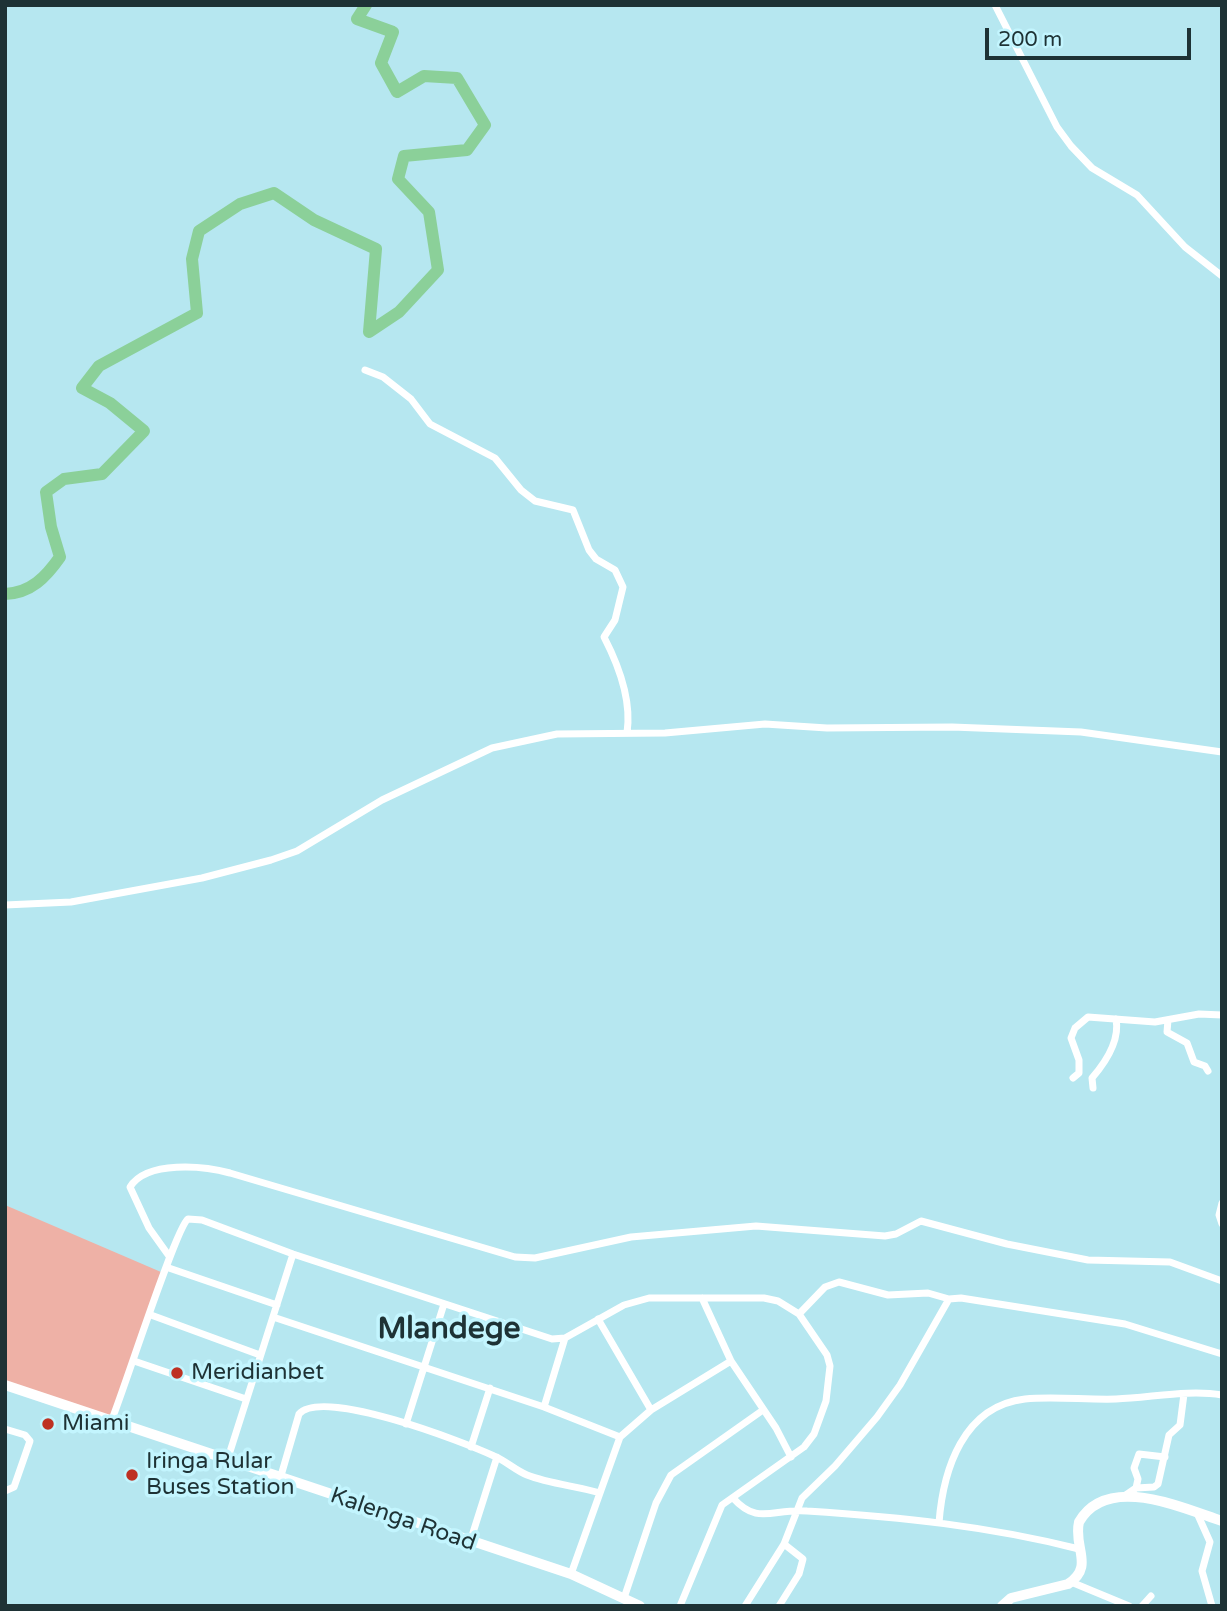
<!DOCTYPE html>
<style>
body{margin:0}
#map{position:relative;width:1227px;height:1611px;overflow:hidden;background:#b6e7f0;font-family:"Varela Round",sans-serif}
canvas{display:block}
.frame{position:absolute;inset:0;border:7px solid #1e3235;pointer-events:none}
.scale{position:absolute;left:985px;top:28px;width:206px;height:32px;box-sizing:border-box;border:4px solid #1e3235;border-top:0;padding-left:9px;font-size:21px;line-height:24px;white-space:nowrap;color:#1e3235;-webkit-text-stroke:5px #c3f5fe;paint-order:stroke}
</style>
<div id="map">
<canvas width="1227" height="1611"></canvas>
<div class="frame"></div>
<div class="scale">200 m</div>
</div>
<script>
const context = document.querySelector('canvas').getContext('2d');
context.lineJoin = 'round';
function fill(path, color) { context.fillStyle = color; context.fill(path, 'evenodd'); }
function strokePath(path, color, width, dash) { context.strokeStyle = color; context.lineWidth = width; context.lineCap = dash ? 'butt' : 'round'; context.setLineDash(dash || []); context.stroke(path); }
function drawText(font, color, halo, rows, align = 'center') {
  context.font = font + ' "Varela Round",sans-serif'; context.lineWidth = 7; context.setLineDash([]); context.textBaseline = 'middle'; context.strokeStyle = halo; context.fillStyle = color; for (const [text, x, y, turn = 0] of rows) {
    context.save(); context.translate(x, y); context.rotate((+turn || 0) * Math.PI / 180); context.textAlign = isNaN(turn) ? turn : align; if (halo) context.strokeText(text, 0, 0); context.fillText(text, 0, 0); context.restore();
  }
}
fill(new Path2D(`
 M5 1205 161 1272 109 1422 5 1384Z`), '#eeb1a6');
strokePath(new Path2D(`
 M5 594C31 593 46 577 60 557L51 527 46 492 64 479 102 474 144 431 110 403 82 388 99 366 197 313 192 259 199 231 240 204 274 193 314 220 376 249 369 332 399 312 438 270 429 212 398 179 404 156 467 150 485 125 457 78 424 76 397 92 381 63 393 32 357 19 366 5`), '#8bd099', 12);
strokePath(new Path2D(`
 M995 5 1057 127 1071 146 1092 168 1137 195 1185 247 1222 276
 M365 370 383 377 411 399 430 424 495 458 521 490 535 501 573 510 589 550 596 559 615 570 623 587 615 620 604 637C619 666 632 700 627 733
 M5 905 71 902 202 878 271 860 297 851 382 800 492 748 557 734 665 733 765 724 827 728 952 727 1081 732 1222 752
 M1168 1020 1167 1032 1187 1043 1194 1062 1205 1066 1208 1071
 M1073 1078 1079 1073V1060L1071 1038 1075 1028 1088 1017 1155 1022 1199 1014 1222 1015
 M1093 1088 1092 1078C1105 1063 1120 1040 1116 1019
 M1222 1203 1219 1215 1222 1224
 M169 1256 149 1228 130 1187C147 1160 204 1166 230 1173L515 1257 535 1258 631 1237 756 1226 885 1236 896 1234 921 1221 1007 1244 1088 1260 1170 1262 1222 1281
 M166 1267 277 1305
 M702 1298 731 1361 776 1428 791 1457
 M799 1314 825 1287 839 1282 888 1295 928 1293 949 1299
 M151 1315 260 1355
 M273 1317 544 1407 620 1437
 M598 1319 651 1410
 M134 1361 246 1399
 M544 1407 565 1338
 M112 1419C124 1390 176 1227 188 1219L202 1220 293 1254 552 1339 565 1338 624 1305 649 1298H764L778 1301 799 1314 827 1355 830 1366 826 1401 814 1434 804 1447 722 1505 680 1606
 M406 1424 444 1304
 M5 1429 25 1435 30 1441 14 1487 5 1491
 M471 1447 490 1388
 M227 1461 293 1254
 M280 1479 299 1414C322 1387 464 1442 494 1456 506 1461 515 1470 527 1475 550 1484 577 1486 600 1493
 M1136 1488 1154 1487 1158 1484 1169 1435 1180 1425 1184 1394
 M1123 1497 1136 1488 1138 1479 1134 1468 1139 1454 1165 1457
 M733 1498C758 1526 773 1508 807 1511 899 1517 989 1526 1079 1549
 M1197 1513 1210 1542 1202 1571 1212 1606
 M939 1523C943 1470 963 1406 1025 1399 1052 1396 1087 1400 1116 1399 1150 1398 1188 1389 1222 1395
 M470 1542 497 1457
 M571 1574 620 1437 651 1410 731 1361
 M1071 1582 1129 1606
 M624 1598 656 1503 671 1475 763 1410
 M745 1606 784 1544 802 1498 835 1466 877 1417 900 1385 949 1299 961 1298 1125 1324 1222 1354
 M779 1606 799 1574 803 1559 784 1544
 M1142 1606 1151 1596`), '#fff', 7);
strokePath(new Path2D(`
 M5 1385 571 1574 640 1606
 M1002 1606 1011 1598 1068 1584C1095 1566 1073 1548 1079 1522 1107 1473 1182 1508 1222 1521`), '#fff', 10);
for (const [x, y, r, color] of [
 [177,1373,7,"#be3123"],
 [48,1424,7,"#be3123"],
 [132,1475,7,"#be3123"]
]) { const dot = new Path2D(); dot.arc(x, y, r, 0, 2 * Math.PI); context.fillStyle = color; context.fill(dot); strokePath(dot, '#c3f5fe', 2.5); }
drawText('23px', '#1e3235', '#c3f5fe', [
 ["Meridianbet",191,1373],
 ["Miami",62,1424],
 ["Iringa Rular",146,1462],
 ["Buses Station",146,1488]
], 'left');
drawText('23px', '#1e3235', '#c3f5fe', [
 ["Kalenga Road",403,1520,19]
]);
drawText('bold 30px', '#1e3235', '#c3f5fe', [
 ["Mlandege",449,1330]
]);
</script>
